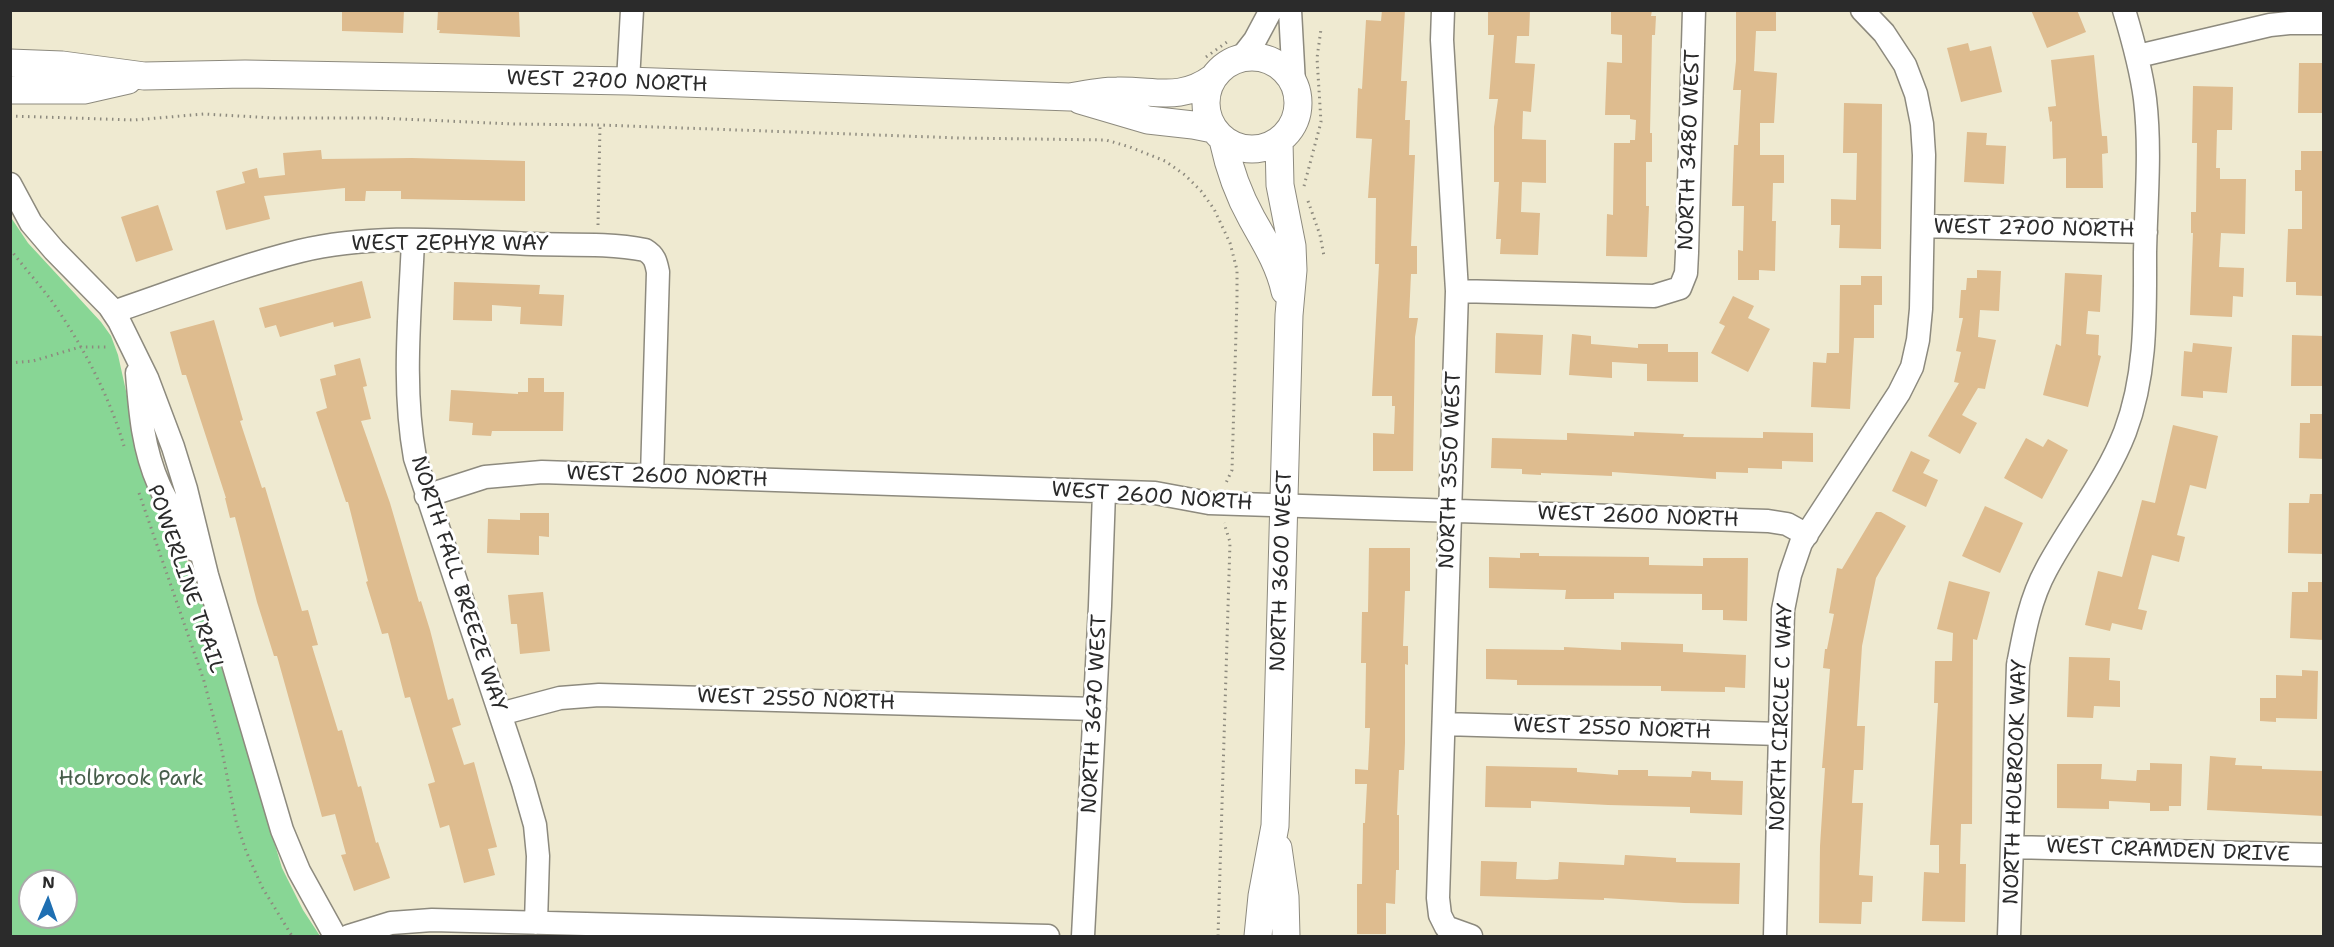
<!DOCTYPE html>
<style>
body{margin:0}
#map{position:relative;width:2334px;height:947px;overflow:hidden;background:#efead1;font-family:"Shantell Sans",sans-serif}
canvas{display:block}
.frame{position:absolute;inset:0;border:12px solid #2b2b2b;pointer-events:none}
.north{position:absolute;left:18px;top:869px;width:60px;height:60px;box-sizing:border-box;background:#fff;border:2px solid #aaa;border-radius:50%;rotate:2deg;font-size:16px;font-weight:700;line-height:24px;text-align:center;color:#2b2b2b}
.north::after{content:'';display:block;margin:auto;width:21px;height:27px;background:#1f6fb2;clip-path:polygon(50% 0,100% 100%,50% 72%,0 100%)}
</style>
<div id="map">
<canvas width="2334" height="947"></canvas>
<div class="frame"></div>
<div class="north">N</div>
</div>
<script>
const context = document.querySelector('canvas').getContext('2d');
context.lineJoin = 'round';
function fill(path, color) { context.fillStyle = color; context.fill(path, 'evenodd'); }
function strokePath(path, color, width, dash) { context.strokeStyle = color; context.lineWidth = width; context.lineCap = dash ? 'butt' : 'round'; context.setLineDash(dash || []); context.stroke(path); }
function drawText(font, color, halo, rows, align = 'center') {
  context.font = font + ' "Shantell Sans",sans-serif'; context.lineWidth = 6; context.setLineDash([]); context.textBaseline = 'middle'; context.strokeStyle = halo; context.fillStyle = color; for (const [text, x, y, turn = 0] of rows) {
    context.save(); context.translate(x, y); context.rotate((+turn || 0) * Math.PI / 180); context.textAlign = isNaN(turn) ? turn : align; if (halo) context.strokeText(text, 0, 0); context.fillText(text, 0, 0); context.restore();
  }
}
fill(new Path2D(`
 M10 216 28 243 101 322 111 336 118 355 132 418 199 592 282 868 303 910 320 936H11ZM30 881H66V917H30Z`), '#88d695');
fill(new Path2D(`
 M342 10H404L403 33 342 31Z
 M438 10 519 11 520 37 439 33 440 30H437Z
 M1382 10H1405L1401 81H1407L1405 120H1410L1409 155H1415L1411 246H1417V274H1411L1409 318H1418L1415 337 1413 471H1373V433L1394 434 1395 406H1392V396H1372L1379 264H1375L1376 198H1368L1372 139 1356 138 1358 88 1362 89 1366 20 1381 21Z
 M1488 10H1530L1529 36H1517L1515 63 1535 64 1531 112 1523 111 1522 139 1546 140V183L1522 182 1521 212 1540 213 1538 255 1500 254 1501 239H1496L1499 182H1494V127L1498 99H1489L1494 35H1488Z
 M1611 10H1652L1651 16H1656L1655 35H1652L1650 133H1652V162H1646V206H1649L1647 257 1606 256 1607 214 1613 215 1614 143H1630V140H1635L1636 120 1630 119V115H1605L1607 62 1622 63V35L1611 34Z
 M1736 10H1776V31H1756L1754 71 1777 73 1774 123H1760V155H1784V183H1773L1772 221H1776L1775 271 1759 270V280H1738V250L1743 251 1744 206H1732L1734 145H1738L1741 90H1733L1736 61Z
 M2031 10H2077L2086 32 2047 48Z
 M1968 43 1970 51 1991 46 2002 92 1961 102 1947 48Z
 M2094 55 2102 136H2107L2108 153 2102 154 2103 188H2066V158L2053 159 2052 121 2050 122 2048 107 2056 106 2051 60Z
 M2299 63H2324V113H2298Z
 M2193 86 2233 87 2232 130H2217L2216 168H2220V179H2246L2245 234 2221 233 2219 267 2244 268 2243 297 2233 296 2232 317 2190 315 2193 233H2191V212H2196L2197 143H2192Z
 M1844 103 1882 104 1881 249 1839 248 1840 225H1831V199L1856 200 1857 153H1843Z
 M1967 132 1987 133 1986 145 2006 146 2004 184 1964 182Z
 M321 150 322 159 412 158 525 161V201L401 199V191H366L365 201H345V188L264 196 270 219 226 230 216 191 245 183 242 172 257 168 259 178 285 175 283 153Z
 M2301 151H2324V296L2296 295V282H2286L2288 229H2302V191H2295V170H2301Z
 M158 205 173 250 136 262 121 217Z
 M1977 270 2001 271 1999 311 1980 310 1978 337 1996 340 1985 389 1978 388 1962 415 1977 423 1960 454 1928 436 1959 383 1954 382 1961 352 1956 351 1963 318H1959L1961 290H1966L1967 278H1977Z
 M2065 273 2102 275 2100 312 2088 311 2086 334 2099 335 2098 355 2101 356 2088 407 2043 395 2056 344 2061 346Z
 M1861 276H1882V305H1874V338H1854L1850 409 1811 407 1813 362 1826 363 1827 353H1839L1840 285H1861Z
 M362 281 371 318 334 327 333 322 280 337 276 325 265 328 259 308Z
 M454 282 540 285 539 294 564 295 562 326 520 324 521 307 492 305V321L453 320Z
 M1733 296 1754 306 1748 318 1770 329 1748 372 1711 353 1725 326 1719 323Z
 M214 320 243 420 240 421 262 488 265 487 302 611 308 610 318 645 312 646 338 731 342 730 358 787 361 786 376 843 378 842 390 878 354 891 341 855 346 854 335 814 322 817 277 656H274L257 602 235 517 230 518 225 498H226L186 375H182L170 332Z
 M1496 333 1543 335 1541 375 1495 373Z
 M1572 334 1591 336V344L1638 348V344H1668V352H1698V382L1647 381V364L1612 362V378L1569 375Z
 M2292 335 2324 336V386H2291Z
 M2193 343 2232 347 2227 393 2203 391V398L2181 396 2184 351 2192 352Z
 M360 358 367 386 363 387 371 419 361 421 390 503 419 602 421 601 430 630 448 700 453 698 461 725 452 728 464 765 474 762 497 847 488 849 495 875 464 883 449 825 440 828 428 784 435 782 410 697 405 698 388 633 382 634 366 582 368 581 348 502H346L316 412 327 408 320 379 336 375 334 365Z
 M528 378H544V392H564L563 431H492L491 436 472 435 473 423 449 421 451 390 518 394V392H528Z
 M2310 414H2324V459L2299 458 2300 423H2310Z
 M2173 425 2218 436 2206 489 2190 485 2177 535 2185 537 2179 562 2152 555 2138 609 2147 611 2142 630 2112 623 2110 631 2085 625 2098 571 2122 577 2142 500 2155 503Z
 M1634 432 1684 434 1683 437 1763 438V432L1813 433V462L1782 461V469L1748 468V473L1716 472V479L1612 472V476L1541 473V475L1522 474V469L1491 468 1492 438 1567 440V433L1634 436Z
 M2026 438 2043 447 2048 439 2068 450 2042 499 2004 478Z
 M1911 451 1930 460 1923 473 1938 480 1926 507 1892 491Z
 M2310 494H2324V554L2288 553 2289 503H2309Z
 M1985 506 2023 523 2000 573 1962 556Z
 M1876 512H1881L1906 526 1876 578 1862 646 1857 726H1865L1863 770H1854L1852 803H1863L1859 875 1873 876 1872 902H1862L1861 924 1819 923 1820 846 1825 768H1822L1830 669 1823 668 1825 649H1827L1834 614 1829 613 1837 568 1842 569Z
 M520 513H549V537L539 536V555L487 553 488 519 520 520Z
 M1369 548H1410V591H1405L1403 646H1408V665L1405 664V743L1404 770H1399L1397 815H1399V870H1396L1395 904 1386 903V934H1357V884H1362L1363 823H1365L1367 784H1355V769L1368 770 1370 728H1365L1366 663H1361L1362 612H1368Z
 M1520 553H1539V556L1649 557V565L1703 566V558H1748L1747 621 1723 620V610H1702V594L1614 593V599H1565L1566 590 1489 588V557L1520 558Z
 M1949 581 1990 592 1977 640 1973 639 1972 824H1961L1960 864H1966L1965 922 1922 921 1924 872 1939 873V845H1930L1938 703H1934L1935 661H1952L1953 633 1937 629Z
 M2308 582H2324V640L2290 638 2292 592H2308Z
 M543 592 550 651 520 654 517 624H511L508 595Z
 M1621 642 1683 644V652L1746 655 1745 688 1725 687V692L1661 691V686L1517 685V680L1486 679V649L1564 650V647L1621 650Z
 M2069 657 2110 658 2109 680 2120 681V707L2094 706 2093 718 2067 717Z
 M2302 670 2318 671 2317 719 2276 718V722L2260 721V698H2276V675L2302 676Z
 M2210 756 2236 758 2235 765 2262 766V769L2324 771V816L2207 810Z
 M2150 763 2182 764 2181 806H2169V811H2150V803L2109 801V809L2057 808V764H2102L2101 779 2136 781 2137 770H2150Z
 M1486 766 1577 768V772L1618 775V770H1648V776L1691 777 1692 771 1711 772V780L1743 781 1742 815 1690 813V807L1608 805 1531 801V808L1485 807Z
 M1625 855 1676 858V862L1740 863 1739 904 1684 903 1604 898V900L1480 896 1481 861 1517 862 1516 879 1547 880 1558 879 1559 862 1624 865Z`), '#debc8f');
const minor = new Path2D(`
 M1290 10 1294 84
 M1443 10 1442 40 1457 291 1438 898 1440 915 1446 927 1471 936
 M2138 56 2270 25 2289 23H2324
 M1241 58 1255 40 1271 10
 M628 81 632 10
 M10 184 31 223 54 250 109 306 119 321 147 378 173 447 186 489 207 575 282 830 299 871 335 936
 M1923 226 2146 232
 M413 241C410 313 402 386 415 458L523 783 535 825 538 856 536 923
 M1457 291 1654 296 1680 288 1686 273 1687 253 1694 10
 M113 312C175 291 236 267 300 251 375 233 455 241 532 244 569 245 609 243 645 250 655 256 656 262 658 272L652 476
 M137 373C140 412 143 449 159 485 169 508 184 528 195 550
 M426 496 485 477 542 472 1155 493 1209 503 1768 521 1787 524 1807 535
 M500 714 560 698 599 695 1095 709
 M1444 724 1780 734
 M2012 847 2324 855
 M349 936 391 923 432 920 1048 936
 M1083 936 1100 606 1104 492
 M1775 936 1783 610 1790 575 1801 543 1899 393 1912 367 1918 340 1921 309 1924 155 1922 124 1916 94 1905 65 1884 33 1862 10
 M2009 936 2018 665C2024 633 2030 599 2046 570 2071 523 2106 481 2125 432 2147 374 2145 313 2145 253 2146 202 2151 150 2145 99 2141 68 2133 40 2124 10`);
const tertiary = new Path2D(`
 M1206 103a46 46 0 1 1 92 0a46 46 0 1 1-92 0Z
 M10 63 62 65 144 76 245 74 628 81 1070 97C1086 94 1101 91 1117 91 1155 90 1180 102 1213 78
 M10 90H84L128 80
 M1080 100 1148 120 1193 125 1213 129
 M1223 140C1229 168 1238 194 1252 219 1265 242 1279 264 1285 291
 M1278 848 1285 897 1286 936
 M1258 936 1262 896 1275 826 1289 315 1293 270 1292 246 1280 185 1279 141`);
strokePath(minor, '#8d8a7e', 25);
strokePath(tertiary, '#8d8a7e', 29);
strokePath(new Path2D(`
 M1206 57 1227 42
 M10 116 134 120 204 114 274 118H379L514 124 600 125 960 138 1106 140 1130 147 1165 161 1185 175 1201 191 1214 209 1230 243 1237 270V298L1232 470 1225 485
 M1304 186 1321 122 1317 58 1321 29
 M1308 201 1320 235 1324 256
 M598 225 600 125
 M10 249C23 266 38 283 51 300 82 344 109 395 124 446
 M10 363 33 361 80 347H109
 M139 493 204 681 221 746 236 821 246 851 262 887 292 936
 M1218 936 1230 542 1224 523`), '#8d8a7e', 3, [1.5, 4.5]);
strokePath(minor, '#fff', 22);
strokePath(tertiary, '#fff', 27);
drawText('21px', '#2b2b2b', '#fff', [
 ["WEST 2700 NORTH",607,82,2],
 ["NORTH 3480 WEST",1690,150,-88],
 ["WEST 2700 NORTH",2034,229,1],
 ["WEST ZEPHYR WAY",450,245],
 ["NORTH 3550 WEST",1451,470,-88],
 ["WEST 2600 NORTH",667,477,2],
 ["WEST 2600 NORTH",1152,497,4],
 ["WEST 2600 NORTH",1638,517,2],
 ["NORTH 3600 WEST",1282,571,-88],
 ["POWERLINE TRAIL",185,579,71],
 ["NORTH FALL BREEZE WAY",458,584,72],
 ["WEST 2550 NORTH",796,700,2],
 ["NORTH 3670 WEST",1095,714,-87],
 ["NORTH CIRCLE C WAY",1782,717,-88],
 ["WEST 2550 NORTH",1612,729,2],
 ["NORTH HOLBROOK WAY",2016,782,-88],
 ["WEST CRAMDEN DRIVE",2168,851,2]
]);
drawText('21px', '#475e4b', '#fff', [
 ["Holbrook Park",131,780]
]);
</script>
